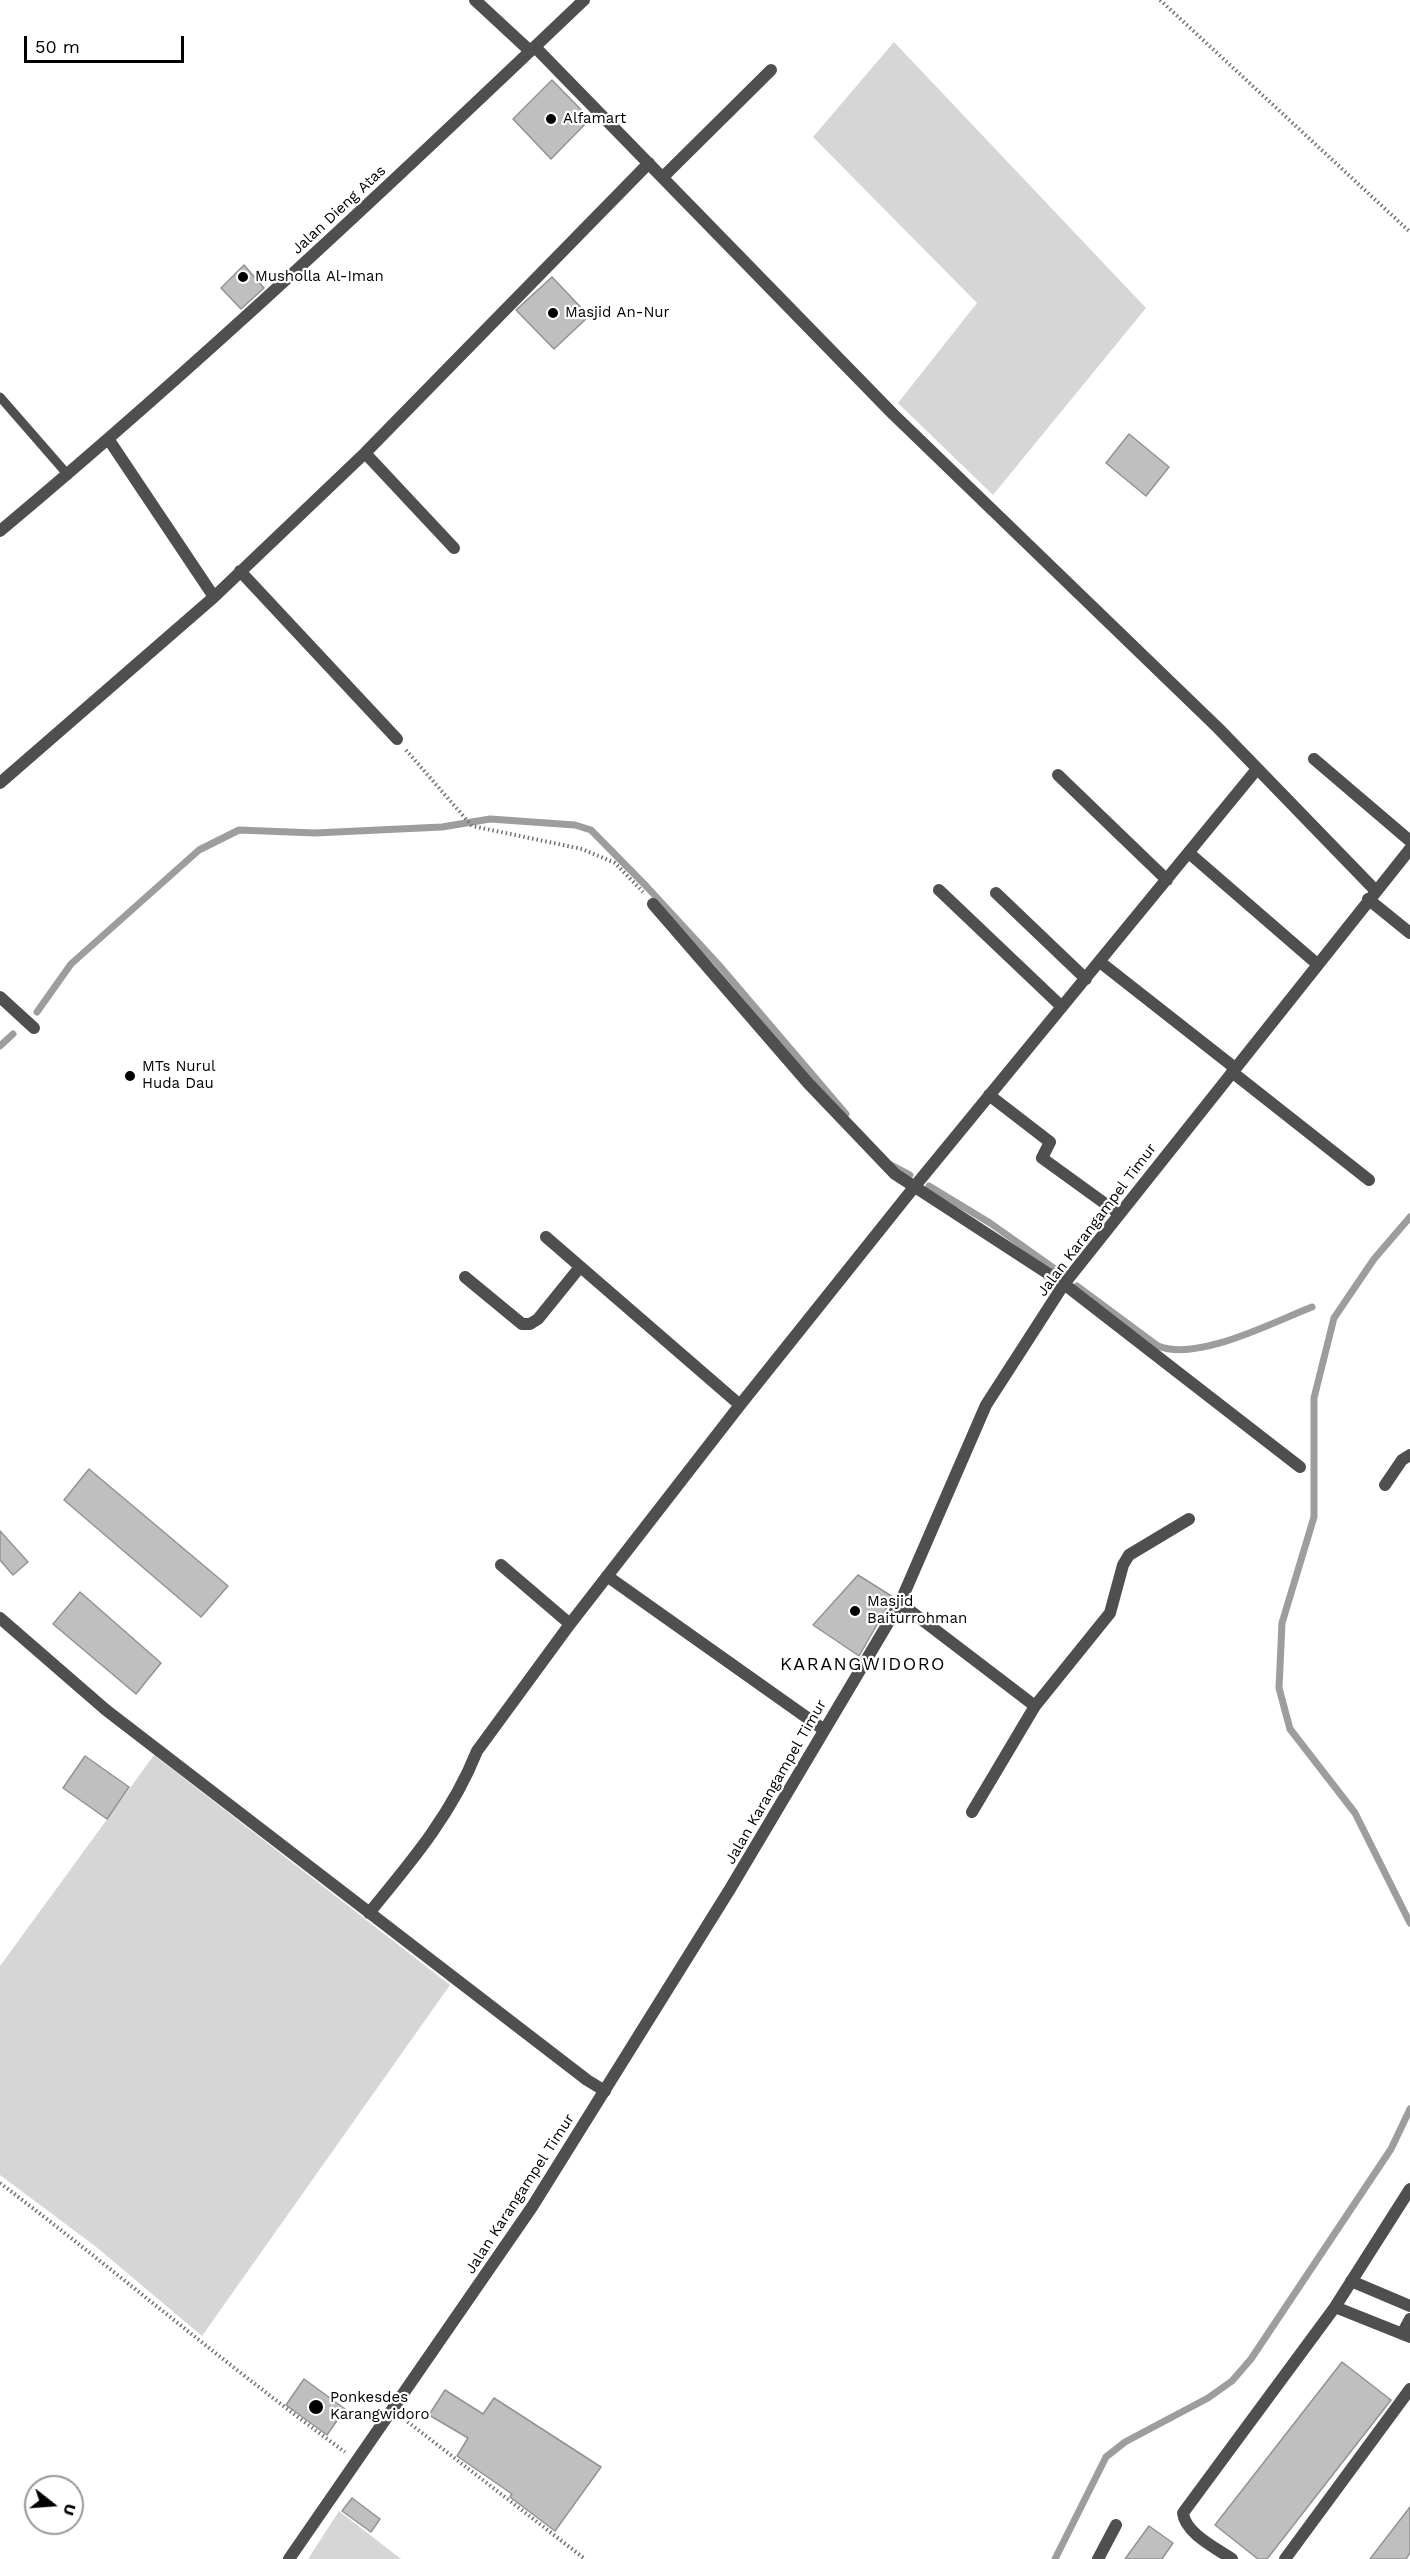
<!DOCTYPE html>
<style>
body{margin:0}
#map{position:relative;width:1410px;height:2559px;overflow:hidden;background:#fff;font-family:"Work Sans",sans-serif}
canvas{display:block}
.north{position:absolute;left:24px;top:2475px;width:60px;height:60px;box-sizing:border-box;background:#fff;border:2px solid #999;border-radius:50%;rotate:107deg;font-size:16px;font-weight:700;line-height:24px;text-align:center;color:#000}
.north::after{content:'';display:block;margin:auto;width:21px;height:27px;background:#000;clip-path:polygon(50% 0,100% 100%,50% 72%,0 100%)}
.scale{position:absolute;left:24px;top:36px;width:160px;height:27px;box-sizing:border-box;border:3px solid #000;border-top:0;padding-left:8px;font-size:18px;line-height:21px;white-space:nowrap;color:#000;-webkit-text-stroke:4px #fff;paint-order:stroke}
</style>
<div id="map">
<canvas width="1410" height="2559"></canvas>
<div class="north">U</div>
<div class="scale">50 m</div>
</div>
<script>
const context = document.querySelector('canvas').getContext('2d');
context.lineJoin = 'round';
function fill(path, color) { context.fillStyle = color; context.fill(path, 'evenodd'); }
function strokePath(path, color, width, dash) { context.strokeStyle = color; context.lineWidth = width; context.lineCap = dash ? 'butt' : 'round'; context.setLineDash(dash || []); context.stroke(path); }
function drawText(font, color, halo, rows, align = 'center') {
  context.font = font + ' "Work Sans",sans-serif'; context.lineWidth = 4.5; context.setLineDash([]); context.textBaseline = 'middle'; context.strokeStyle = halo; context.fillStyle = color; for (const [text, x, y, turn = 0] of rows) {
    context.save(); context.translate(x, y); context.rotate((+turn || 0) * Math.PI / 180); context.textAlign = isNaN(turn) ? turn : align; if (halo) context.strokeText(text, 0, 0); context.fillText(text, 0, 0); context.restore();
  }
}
fill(new Path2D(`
 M894 42 1146 308 993 495 898 403 977 303 813 137Z
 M154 1755 450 1985 202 2336 95 2246 0 2175V1966Z
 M339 2511 401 2559H308Z`), '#d6d6d6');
strokePath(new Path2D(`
 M37 1012 71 964 199 850 239 830 315 833 442 827 490 819 575 825 591 830 647 887 718 964 846 1114
 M0 1046 13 1034
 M891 1165 910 1175
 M929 1186 990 1223 1058 1271
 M1410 1217 1374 1259 1334 1318 1314 1398V1517L1282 1623 1279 1688 1290 1729 1355 1813 1410 1923
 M1077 1286 1158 1346C1198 1362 1273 1322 1312 1307
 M1055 2559 1106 2457 1125 2442 1208 2398 1232 2381 1251 2359 1391 2149 1410 2109`), '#9d9d9d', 7);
const building = new Path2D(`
 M552 80 590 119 551 159 513 119Z
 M244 265 264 288 241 309 221 288Z
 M552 277 589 316 554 349 516 310Z
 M1129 434 1169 467 1146 496 1106 463Z
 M89 1469 228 1586 201 1617 64 1500Z
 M0 1531 28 1562 13 1575 0 1560Z
 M858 1575 893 1597 859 1656 813 1625Z
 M80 1592 161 1663 136 1694 53 1624Z
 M85 1756 129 1787 107 1819 63 1788Z
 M1342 2362 1391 2400 1267 2559H1258L1215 2525Z
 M304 2379 345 2409 327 2435 286 2405Z
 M445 2390 483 2414 494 2398 601 2467 555 2531 510 2497 512 2494 457 2456 468 2438 429 2415Z
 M352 2498 380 2519 371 2532 342 2511Z
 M1410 2507V2553L1406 2559H1370Z
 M1149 2526 1173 2543 1162 2559H1125Z`);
fill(building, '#bfbfbf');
strokePath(building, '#939393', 1.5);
strokePath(new Path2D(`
 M1160 0 1410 232
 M406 750 472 826 582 849 615 863 643 892
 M0 2183C116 2271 227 2366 345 2452
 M404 2419 585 2559`), '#717171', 4, [1.5, 3]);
strokePath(new Path2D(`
 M0 397 68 475`), '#4f4f4f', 9);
strokePath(new Path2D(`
 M475 0 530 51
 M535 47 893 414 1218 728 1375 890
 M663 177 771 70
 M109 440 214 597
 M365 453 454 548
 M240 571 397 739
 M1314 759 1410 841
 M1058 775 1167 880
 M0 783 214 597 365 453 649 163
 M1189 853 1316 963
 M939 890 1062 1007
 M996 893 1086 979
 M1368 899 1410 933
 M653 904 808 1083 895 1174 1064 1284 1300 1467
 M1100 962 1235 1068
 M0 997 34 1028
 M1232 1072 1369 1180
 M989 1095 1050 1142 1042 1158 1118 1213
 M546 1237 740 1405
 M465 1277 522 1324H530L538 1319 580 1267
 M1385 1485 1402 1460 1410 1455
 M501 1565 570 1624
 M607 1576 823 1729
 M900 1603 1035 1706
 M0 1618 106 1710 587 2080 605 2091
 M972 1812 1035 1706 1110 1613 1123 1565 1129 1555 1189 1519
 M369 1913C411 1862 452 1814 477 1751L570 1624 740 1405 915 1186 1257 769
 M1351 2281 1410 2306
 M1335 2307 1410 2337
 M1402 2334 1410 2319
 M1098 2559 1116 2525
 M1232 2559C1216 2548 1185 2533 1183 2513L1335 2307 1410 2189
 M1285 2559 1410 2389`), '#4f4f4f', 12);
strokePath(new Path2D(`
 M0 531C202 362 393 182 584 0
 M289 2559 532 2207 730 1889 900 1603 986 1405 1064 1284 1410 849`), '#4f4f4f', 12);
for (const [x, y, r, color] of [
 [551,119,6,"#000"],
 [243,277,6,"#000"],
 [553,313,6,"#000"],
 [130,1076,6,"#000"],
 [855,1611,6,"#000"],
 [316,2407,8,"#000"]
]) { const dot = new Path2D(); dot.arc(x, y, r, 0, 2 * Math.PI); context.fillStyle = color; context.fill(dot); strokePath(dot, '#fff', 2); }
drawText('15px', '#000', '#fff', [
 ["Alfamart",563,119],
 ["Musholla Al-Iman",255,277],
 ["Masjid An-Nur",565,313],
 ["MTs Nurul",142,1067],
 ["Huda Dau",142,1084],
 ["Masjid",867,1602],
 ["Baiturrohman",867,1619],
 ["Ponkesdes",330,2398],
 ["Karangwidoro",330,2415]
], 'left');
drawText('15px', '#000', '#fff', [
 ["Jalan Dieng Atas",339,210,-43],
 ["Jalan Karangampel Timur",1097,1220,-53],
 ["Jalan Karangampel Timur",776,1782,-60],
 ["Jalan Karangampel Timur",520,2194,-57]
]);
context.letterSpacing = '1.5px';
drawText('18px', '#000', '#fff', [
 ["KARANGWIDORO",863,1665]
]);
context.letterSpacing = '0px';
</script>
